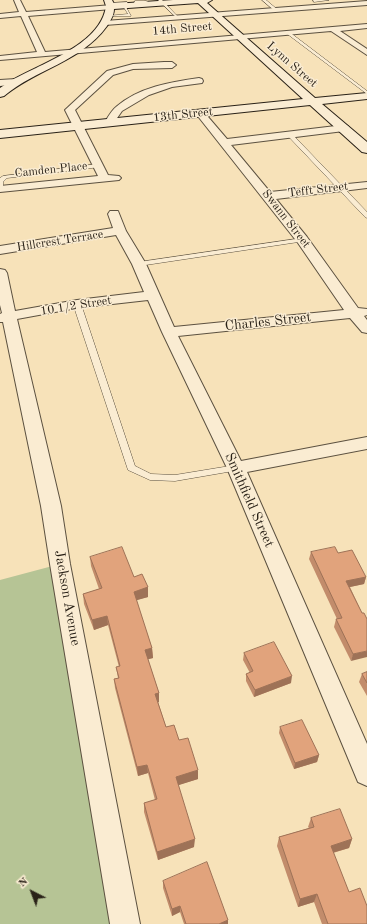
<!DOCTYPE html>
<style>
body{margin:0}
#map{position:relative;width:367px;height:924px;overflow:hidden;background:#f7e2b9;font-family:"Old Standard TT",serif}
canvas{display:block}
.north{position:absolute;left:12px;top:872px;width:40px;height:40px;-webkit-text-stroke:3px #faecd2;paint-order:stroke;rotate:318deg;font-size:11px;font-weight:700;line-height:16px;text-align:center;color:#292117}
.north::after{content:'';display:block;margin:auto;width:14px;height:18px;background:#292117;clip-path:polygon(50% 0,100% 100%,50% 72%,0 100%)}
</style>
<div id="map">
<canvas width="367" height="924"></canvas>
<div class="north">N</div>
</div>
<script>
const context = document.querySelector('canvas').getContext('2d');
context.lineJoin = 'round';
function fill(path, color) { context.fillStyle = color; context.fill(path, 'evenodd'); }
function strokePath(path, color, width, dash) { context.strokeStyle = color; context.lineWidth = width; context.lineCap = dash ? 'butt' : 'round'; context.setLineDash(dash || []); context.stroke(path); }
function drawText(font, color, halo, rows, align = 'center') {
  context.font = font + ' "Old Standard TT",serif'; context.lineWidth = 3; context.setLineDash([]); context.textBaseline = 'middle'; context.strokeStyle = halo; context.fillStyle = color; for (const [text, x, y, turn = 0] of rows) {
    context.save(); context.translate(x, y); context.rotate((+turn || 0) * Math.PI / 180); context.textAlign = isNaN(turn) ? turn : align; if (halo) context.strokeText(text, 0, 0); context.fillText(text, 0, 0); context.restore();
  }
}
fill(new Path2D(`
 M60 564 125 924H0V580Z`), '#b6c495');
const lane = new Path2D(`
 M158 0H162L179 18H177Z
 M262 0H266L278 10 275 11Z
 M313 0H329L314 2Z
 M135 1H146L153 4 151 5 146 3H134Z
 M127 2 128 4H109L111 3Z
 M125 5 131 16H107L128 14 123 6Z
 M286 31H288L367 91V94L286 33Z
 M288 134H292L367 212V218L365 217 288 136Z
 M98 164 101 166 100 167 7 178 3 182V189L0 191V178L3 176Z
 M303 238 306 240 305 241 139 266 136 264 139 262Z
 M74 302H80L81 304 135 466 151 474 175 475 236 465 241 468 239 470 175 481 150 480 128 470 73 304Z`);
const street = new Path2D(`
 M14 0H20L26 12 112 5 115 7 112 9 28 16 45 52 367 24V28L340 31 367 49V55L331 31 0 60V56L37 52 21 16 0 18V14L19 12Z
 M367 1V5L105 25 101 23 105 21Z
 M164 62H172L176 65 172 68 133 69 113 75 75 110 108 175 119 176 121 178 119 180 0 192V186L98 176 65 110 107 71 133 64Z
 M199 78 202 79 203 81 202 83 172 87 149 95 122 111 113 124H107L105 122C108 117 112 110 116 107 139 87 171 82 199 78Z
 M16 79 19 80 20 82 19 84 0 86V80Z
 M200 110 203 111 227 139 344 125 348 126 349 128 344 131 231 145 270 192 367 182V188L276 199 307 237 358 308 367 309V315L364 316 367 320V333L362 332 350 318 178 336 241 461 367 437V449L247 472 367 744V786L358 782 227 468 162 332 148 300 77 308 17 319 61 506 70 564 140 924H110L50 564 41 506 3 322H0V314L2 313 0 305V269L5 270 7 273 15 311 77 300 144 292 132 264 116 235 0 254V246L113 228 108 214 110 211H118L126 231 146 264 174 327 344 310 298 243 197 115 195 113Z`);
const secondary = new Path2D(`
 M104 0H112L114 4 173 0H212L207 3 315 98 367 93V99L322 104 367 142V153L362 152 310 105 0 138V130L303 99 198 3 114 9C114 16 110 21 107 26 81 62 36 69 4 96L0 97V88L9 82C38 64 101 46 106 6Z`);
strokePath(lane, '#5c5140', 1);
strokePath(street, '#5c5140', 2);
strokePath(secondary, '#292117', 2);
fill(lane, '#faecd2');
fill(street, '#faecd2');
fill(secondary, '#faecd2');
fill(new Path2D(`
 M311 552 338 553 366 577 364 584 350 587 362 613 367 619 351 661 334 627 336 619H337L309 559Z
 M90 557 134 577 148 587V597L136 600 152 648 153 658 148 659 159 693V702H158L166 727 179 740 198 779 178 785 194 847 158 860 144 812V803L155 800 148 773 138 776 115 688 114 679 118 678 116 667H119L108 625 94 630 84 604 83 594 99 589 91 566Z
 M244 653 291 683 254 697 246 681V674L250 673 243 660Z
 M367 672V696L359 682 362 674Z
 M280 727 319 755 317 762 294 769 279 733Z
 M311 818 352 839 349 848 333 853 349 892 367 924H322L314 902 298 907 277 846 279 837 309 828 308 827Z
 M163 881 228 920V924H184L180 912 172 916 163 888Z`), '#c28c6b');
fill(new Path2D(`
 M366 577 364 584 345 588 346 581Z
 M148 587V597L134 601V592Z
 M107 616 108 625 94 630 92 620Z
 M152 648 153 658 145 660V650Z
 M367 651V657L351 661 353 654Z
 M292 676 291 683 254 697 255 690Z
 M159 693V702L156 703 155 694Z
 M319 755 317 762 294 769 295 763Z
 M147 765 148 773 138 776 137 767Z
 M198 770V779L176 786V777Z
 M195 839 194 847 158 860 157 852Z
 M352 839 349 848 328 854 331 846Z
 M317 894 314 902 298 907 300 899Z
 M180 906V912L172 916V909Z
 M228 920V924H219Z`), '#9e7257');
const building = new Path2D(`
 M122 547 134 577 142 574 148 587 134 592 152 648 145 650 159 693 155 694 166 727 174 725 179 740 188 738 198 770 176 777 195 839 157 852 144 803 157 799 147 765 137 767 114 679 119 678 116 667 120 666 107 616 92 620 83 594 102 588 90 557Z
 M335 547 338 553 352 550 366 577 346 581 362 613H364L367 619V651L353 654 336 619 342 618 311 552Z
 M274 642 292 676 255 690 246 674 253 671 244 653Z
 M367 672V683L362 674Z
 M302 720 319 755 295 763 280 727Z
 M340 809 352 839 331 846 349 892 360 888 367 906V924H328L317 894 300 899 279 837 314 827 311 818Z
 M207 862 228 920 219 924H186L180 906 172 909 163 881Z`);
fill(building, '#e1a37c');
strokePath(building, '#9e7257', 1);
drawText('12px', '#292117', '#faecd2', [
 ["14th Street",182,29,-5],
 ["Lynn Street",292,65,41],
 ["13th Street",183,115,-6],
 ["Camden Place",51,170,-6],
 ["Tefft Street",318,190,-7],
 ["Swann Street",286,219,52],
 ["Hillcrest Terrace",60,241,-9],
 ["10 1/2 Street",76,306,-9]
]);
drawText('14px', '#292117', '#faecd2', [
 ["Charles Street",268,322,-6],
 ["Smithfield Street",249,500,66],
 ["Jackson Avenue",67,598,80]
]);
</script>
